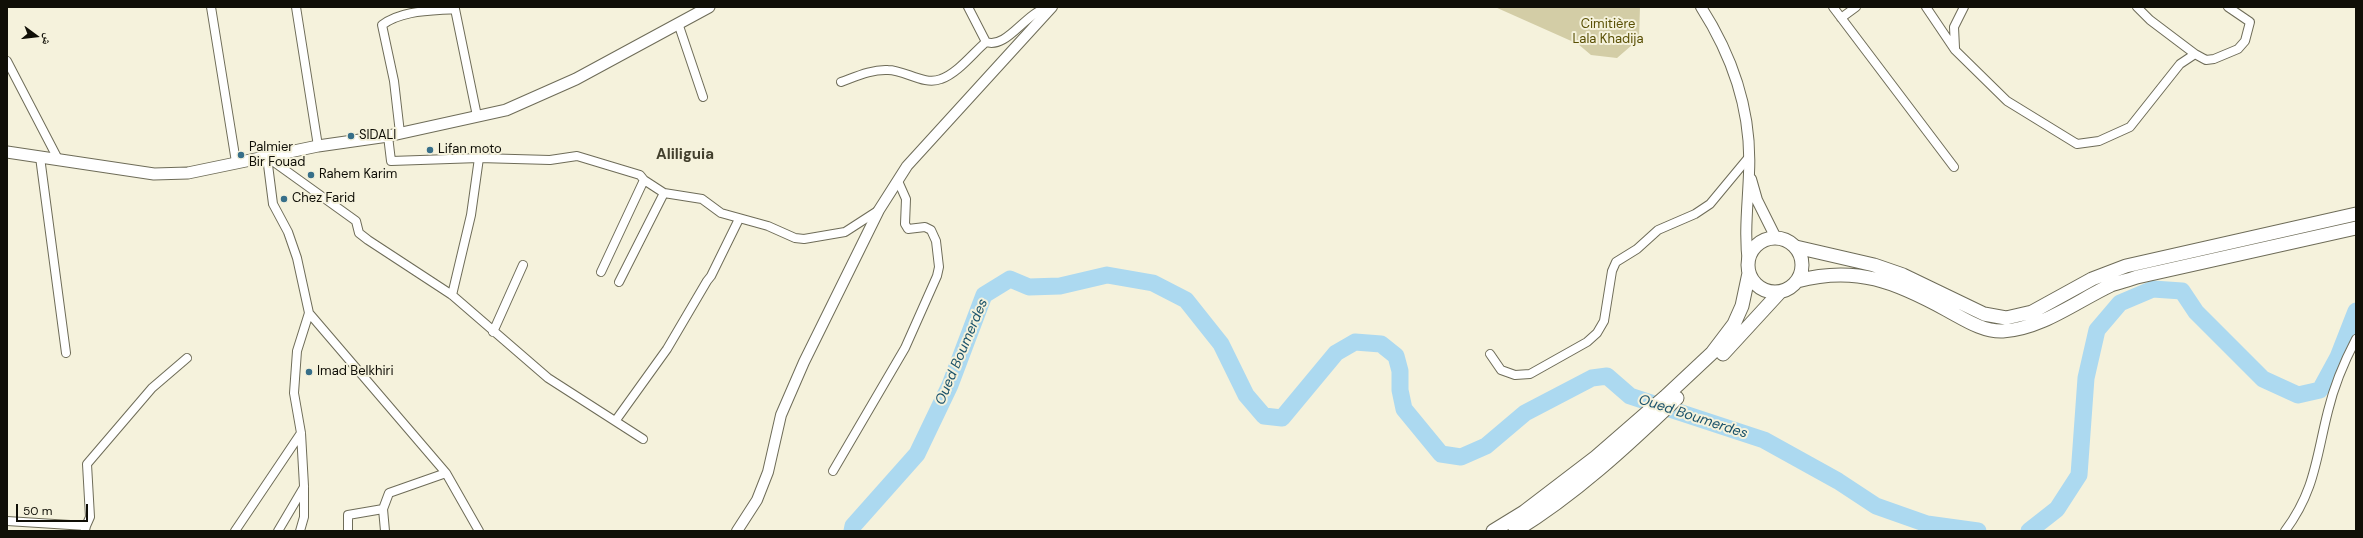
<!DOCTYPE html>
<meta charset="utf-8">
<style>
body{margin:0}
#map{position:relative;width:2363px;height:538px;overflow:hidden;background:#f5f2dc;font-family:"DM Sans","Noto Naskh Arabic",sans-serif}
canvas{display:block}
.frame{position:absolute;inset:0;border:8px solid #100f07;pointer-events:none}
.north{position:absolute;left:16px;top:16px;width:40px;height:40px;-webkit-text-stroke:3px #f5f2dc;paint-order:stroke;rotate:105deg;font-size:11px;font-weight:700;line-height:16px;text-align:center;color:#100f07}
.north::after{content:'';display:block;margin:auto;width:14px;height:18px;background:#100f07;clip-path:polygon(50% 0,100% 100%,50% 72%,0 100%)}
.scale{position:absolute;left:16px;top:504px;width:72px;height:18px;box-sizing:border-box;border:2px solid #100f07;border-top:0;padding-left:5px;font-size:12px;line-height:14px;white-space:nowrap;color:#100f07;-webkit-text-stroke:3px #f5f2dc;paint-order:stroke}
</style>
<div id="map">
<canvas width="2363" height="538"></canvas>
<div class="frame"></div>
<div class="north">ش</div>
<div class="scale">50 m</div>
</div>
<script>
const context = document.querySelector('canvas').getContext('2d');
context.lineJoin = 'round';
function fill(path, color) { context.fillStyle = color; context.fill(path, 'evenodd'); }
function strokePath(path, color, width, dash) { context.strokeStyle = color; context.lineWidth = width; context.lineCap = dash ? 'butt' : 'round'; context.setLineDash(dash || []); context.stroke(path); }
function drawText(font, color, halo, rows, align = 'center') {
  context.font = font + ' "DM Sans",sans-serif'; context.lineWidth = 4; context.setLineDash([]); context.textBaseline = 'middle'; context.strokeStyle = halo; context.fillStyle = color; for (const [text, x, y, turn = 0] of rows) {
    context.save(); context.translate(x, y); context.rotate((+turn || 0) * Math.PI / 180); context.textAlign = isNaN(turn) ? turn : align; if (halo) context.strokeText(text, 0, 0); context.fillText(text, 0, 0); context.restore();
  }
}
fill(new Path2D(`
 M1495 7H1640L1639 39 1617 58 1591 55 1578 44Z`), '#d3cda6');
strokePath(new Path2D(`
 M852 531 853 526 917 454 950 385 984 295 1010 279 1029 287 1060 286 1107 275 1153 283 1186 300 1221 344 1246 395 1264 416 1282 418 1336 353 1355 342 1381 344 1396 356 1400 371V390L1404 409 1441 454 1461 457 1486 446 1525 413 1592 378 1607 376 1630 396 1764 440 1838 481 1876 506 1927 524 1978 531
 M2029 531 2057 509 2079 475 2086 378 2097 330 2120 303 2153 289 2182 291 2196 312 2263 379 2298 395 2320 390 2338 357 2356 311`), '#acd9f0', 17);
const minor = new Path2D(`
 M211 7 236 162
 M296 7 318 146
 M968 7 986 42C1007 49 1024 14 1048 7
 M1833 7 1954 167
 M1926 7 1955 50 2007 101 2077 144 2099 141 2130 127 2180 64 2195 54 2206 60 2214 59 2238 49 2245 41 2250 22 2228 7
 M2137 7 2150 20 2195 54
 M1841 18 1856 7
 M678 23 703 97
 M1955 48 1954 27 1964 7
 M7 61 58 159
 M841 82C855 77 872 69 888 70 905 70 924 86 941 79 958 73 973 53 986 42
 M400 133 394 81 382 25C402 10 431 11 455 9L477 116
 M388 136 391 161 479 158 550 160 577 156 640 175 644 180 664 193 702 199 721 213 768 226 795 238 804 239 845 232 879 210
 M40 157 66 353
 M267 157 356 221 359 233 368 240 452 295 548 378 643 439
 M267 157 273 204 288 232 297 258 309 313 297 351 294 393 301 433 304 486V517L300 531
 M601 272 644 180
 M619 282 664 193
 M452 295 471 215 479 158
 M309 313 446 473 479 531
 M493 332 523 265
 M1490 354 1501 370 1515 375 1530 374 1587 342 1597 333 1604 321 1612 271 1616 262 1637 249 1658 230 1695 214 1710 204 1749 157
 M616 420 667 349 707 281 711 276 739 219
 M833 471 905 348 937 276 939 267 936 241 931 230 925 227 908 229 905 224 906 199 898 181
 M383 509 385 531
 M7 521 86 526 85 530
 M86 526 90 517 87 464 152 388 187 358
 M235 531 301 433
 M278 531 304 487
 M348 531V515L383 509 389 493 446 473
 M2285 531C2315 491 2316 458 2328 411 2334 386 2344 362 2356 339`);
const tertiary = new Path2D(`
 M1701 7C1733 57 1752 113 1749 173 1748 204 1744 232 1748 264
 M1751 179 1757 200 1776 238
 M737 531 757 500 768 472 781 415 804 362 879 210 907 166 1052 7`);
const secondary = new Path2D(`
 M7 152 154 174 188 173 318 146 388 136 506 110 576 79 709 7`);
const trunk = new Path2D(`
 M1748 265a27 27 0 1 1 54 0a27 27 0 1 1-54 0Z
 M1796 247 1874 265 1903 275 1984 314 2006 318 2032 312 2092 279 2126 266 2356 214
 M1797 281C1856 265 1896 282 1947 310 1964 319 1983 332 2003 331 2041 329 2077 301 2111 285 2119 282 2129 280 2137 277L2356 228
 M1723 354 1780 292
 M1493 531 1524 512 1596 457 1665 397 1712 353 1734 324 1742 306 1749 273
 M1515 531C1574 495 1627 446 1677 398`);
strokePath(minor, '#6e6c58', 10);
strokePath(tertiary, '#6e6c58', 12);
strokePath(secondary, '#6e6c58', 13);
strokePath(trunk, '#6e6c58', 15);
strokePath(minor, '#fff', 8);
strokePath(tertiary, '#fff', 10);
strokePath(secondary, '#fff', 11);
strokePath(trunk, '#fff', 13);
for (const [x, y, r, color] of [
 [351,136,4,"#376f89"],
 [430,150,4,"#376f89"],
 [241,155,4,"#376f89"],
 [311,175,4,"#376f89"],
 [284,199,4,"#376f89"],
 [309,372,4,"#376f89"]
]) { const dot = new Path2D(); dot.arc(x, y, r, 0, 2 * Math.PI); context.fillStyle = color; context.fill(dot); strokePath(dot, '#f5f2dc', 1.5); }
drawText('13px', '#594f04', '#f5f2dc', [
 ["Cimitière",1608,25],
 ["Lala Khadija",1608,40]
]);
drawText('13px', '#100f07', '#f5f2dc', [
 ["SIDALI",359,136],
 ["Palmier",249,148],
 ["Bir Fouad",249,163],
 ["Lifan moto",438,150],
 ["Rahem Karim",319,175],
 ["Chez Farid",292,199],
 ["Imad Belkhiri",317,372]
], 'left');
drawText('italic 14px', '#1a526a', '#f5f2dc', [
 ["Oued Boumerdes",962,352,-67],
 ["Oued Boumerdes",1693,417,18]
]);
drawText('bold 15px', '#43402e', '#f5f2dc', [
 ["Aliliguia",685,155]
]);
</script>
